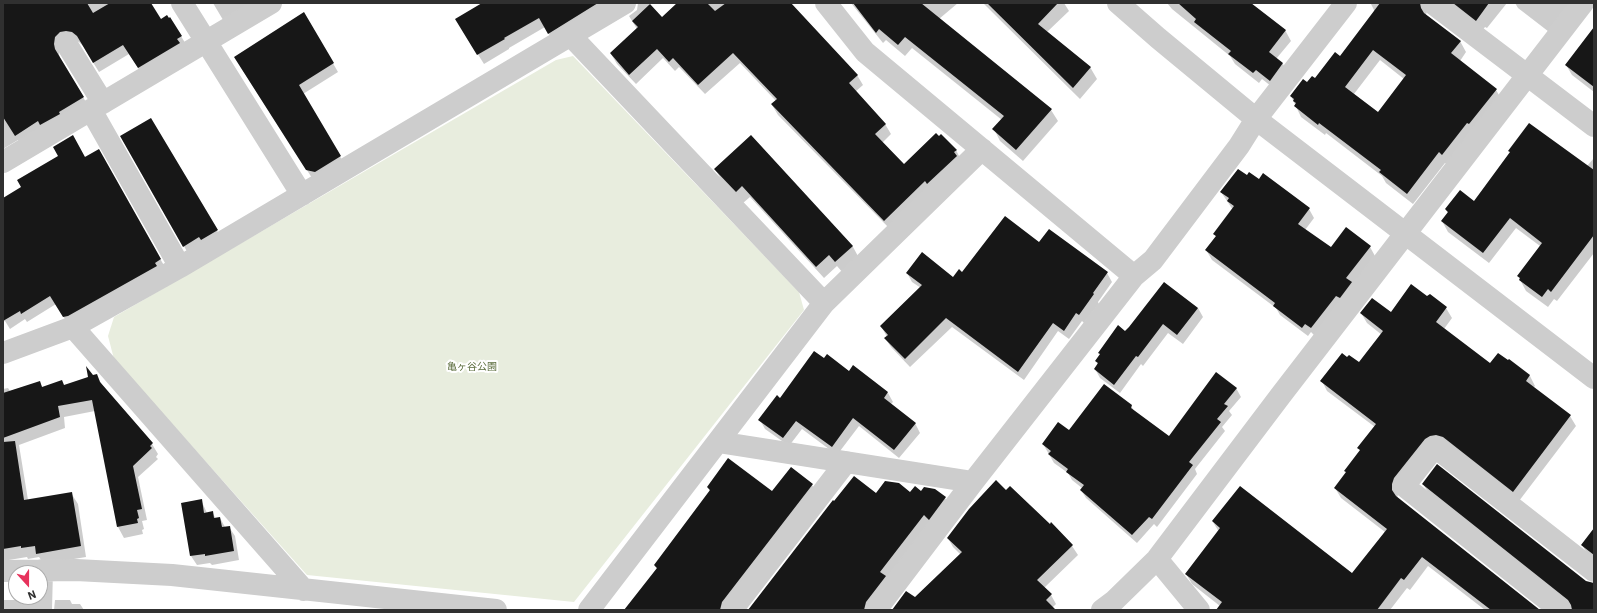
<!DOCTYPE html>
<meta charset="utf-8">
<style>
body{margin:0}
#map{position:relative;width:1597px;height:613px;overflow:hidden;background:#fff;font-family:"IBM Plex Sans",sans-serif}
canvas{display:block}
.frame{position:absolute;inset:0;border:4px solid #303030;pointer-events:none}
.north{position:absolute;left:8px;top:565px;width:40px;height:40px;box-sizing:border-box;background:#fff;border:1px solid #acacac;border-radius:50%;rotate:159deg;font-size:11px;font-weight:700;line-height:16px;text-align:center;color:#303030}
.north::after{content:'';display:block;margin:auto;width:14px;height:18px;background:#e7325c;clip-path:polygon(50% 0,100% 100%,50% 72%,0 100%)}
</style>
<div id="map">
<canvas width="1597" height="613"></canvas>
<div class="frame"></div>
<div class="north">N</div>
</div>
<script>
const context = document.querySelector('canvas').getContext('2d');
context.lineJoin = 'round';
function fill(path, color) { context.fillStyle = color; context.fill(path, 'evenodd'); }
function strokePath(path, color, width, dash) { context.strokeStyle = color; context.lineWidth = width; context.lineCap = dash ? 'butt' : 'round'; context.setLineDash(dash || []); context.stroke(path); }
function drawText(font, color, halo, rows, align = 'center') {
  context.font = font + ' "IBM Plex Sans","Noto Sans JP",sans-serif'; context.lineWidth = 4; context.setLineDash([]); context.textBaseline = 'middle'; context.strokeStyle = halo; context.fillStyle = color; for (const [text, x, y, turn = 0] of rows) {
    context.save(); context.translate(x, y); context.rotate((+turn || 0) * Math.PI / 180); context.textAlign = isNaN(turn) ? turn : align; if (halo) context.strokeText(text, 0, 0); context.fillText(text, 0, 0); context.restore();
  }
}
fill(new Path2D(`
 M573 56 799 292 804 310 574 602 307 575 114 359 108 336 114 317 556 60Z`), '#e8edde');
fill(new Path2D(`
 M5 3H150L160 20 170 18 187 46 144 77 129 54 99 72 83 46 79 42 72 40 60 47 59 54 60 59 89 107 21 145 18 140 3 149V4Z
 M213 3H268L229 30Z
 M484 3H625L554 43 545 27 509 48V49L484 64 462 29Z
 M638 3H648L662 19 679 3H790L857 75 863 85 855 92 885 124 891 134 882 143 904 165 956 150 961 160 891 230 778 115 772 105 776 101 740 63 705 94 679 67 675 71 663 58 636 84 617 64 611 54 637 29 629 16 637 10Z
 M851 3H958L939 19 1051 110 1058 121 1023 161 1000 141 994 129 1002 120 912 48 905 56 886 40 883 43Z
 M983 3H1064L1069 11 1047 32 1090 67 1097 79 1080 99Z
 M1167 3H1250L1285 30 1291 41 1276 59 1283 64 1288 74 1276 90 1262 79 1259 83 1235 64 1230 56 1172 9Z
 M1372 3H1432L1428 7 1426 15 1460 41 1466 52 1460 61 1496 90 1502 100 1449 165 1445 163 1413 204 1386 183 1382 176 1326 133 1325 135 1301 117 1291 96 1315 80 1340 57 1375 12 1371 4ZM1380 60 1404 79 1379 113 1354 94Z
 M1445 3H1507L1487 28 1485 27 1482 31Z
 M1515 3H1578L1553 35 1518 8Z
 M304 13 338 72 303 94 345 165 312 178 240 66Z
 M1594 29V92L1572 75 1566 65Z
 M150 120 222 239 189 255 122 137Z
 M751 136 853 247 859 258 843 273 837 266 824 278 750 197 743 203 722 181 715 169Z
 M98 150 166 269 69 326 56 304 27 322 25 319 10 329 5 321 3 322V199Z
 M1509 151 1587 166 1594 158V253L1557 301 1554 299 1548 307 1526 291 1518 276 1540 246 1516 228 1489 263 1448 232 1442 221 1448 213 1446 210 1474 202 1511 153Z
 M1221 192 1309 209 1314 218 1305 230 1331 249 1370 247 1375 256 1316 337 1311 332 1308 336 1280 315 1276 308 1212 260 1206 250 1217 238 1214 234 1233 210Z
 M1039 244 1107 273 1112 282 1098 302 1099 304 1084 323 1082 321 1069 339 1058 331 1024 380 952 327 910 367 891 347 885 338 887 337 881 326 921 288 912 282 907 273 953 278 962 273Z
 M1164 283 1198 308 1203 317 1183 344 1168 333 1143 366 1141 364 1120 393 1100 378 1095 369 1098 365 1096 361 1126 332Z
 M1430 295 1446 308 1452 318 1444 329 1490 365 1509 361 1530 376 1535 386 1533 388 1570 416 1576 426 1519 501 1449 447 1400 488 1397 498 1538 610H1485L1428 566 1410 590 1407 588 1390 610H1225L1192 584 1186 574 1219 532 1213 522 1353 574 1385 532 1341 498 1335 488 1346 473 1345 471 1361 452 1359 448 1375 427 1327 391 1322 381 1348 359 1359 364 1382 335 1367 323 1361 313H1391L1427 298Z
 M853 367 888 393 893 402 891 404 915 423 920 433 899 458 859 426 837 455 802 429 789 446 765 429 760 420 780 399 849 372Z
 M96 375 103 386 152 444 158 454 156 457 158 459 138 477 147 520 142 521 144 529 142 530 143 534 124 538 118 527 95 411 64 417 65 428 19 445 28 500 71 493 78 504 86 557 44 564 39 557 28 559 27 557 3 561V389L8 388 10 391 39 382 43 388 65 386Z
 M1236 388 1241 397 1229 411 1232 415 1222 427 1225 431 1195 469 1197 474 1157 527 1154 524 1137 543 1086 498 1081 490 1082 488 1072 480 1068 473 1054 463 1043 444 1131 406 1135 412 1169 437Z
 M791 468 812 485 817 494 723 610H638L657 569 655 566 710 492 708 487 772 492Z
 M1423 484 1586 582 1594 584V610H1573L1429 494Z
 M921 492 945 498 950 507 872 610H749L876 494Z
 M1006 492 1072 546 1078 555 1044 588 1051 595 1056 604 1052 608 1054 610H893L915 599 961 555 953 547 948 538Z
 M201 500 207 513 212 512 216 519 220 518 225 527H229L235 536 239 560 212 565 210 563 197 565 191 556 182 503Z
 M1594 530V560L1588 555 1582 545Z
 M3 600H28L34 610H3Z
 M55 600H70L72 604H80L84 610H54Z`), '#0003');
fill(new Path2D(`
 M3 3H87L93 13 110 3H151L161 19 167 15 169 18 170 17 182 36 177 39 180 43 138 68 123 45 93 63 77 36 72 32 66 31 60 32 55 37 54 44 55 49 84 97 59 112 60 114 40 125 38 121 15 136 3 117Z
 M482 3H598L548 34 539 18 504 38 505 39 477 55 455 19Z
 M677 3H707L715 11 726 3H791L858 75 849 83 886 124 875 134 904 164 936 133 939 136 941 134 957 150 954 152 957 156 927 184 925 181 884 221 771 104 777 99 733 53 698 85 673 58 669 62 657 49 629 75 610 53 638 27 632 21 650 4 662 17Z
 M853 3H921L1052 109 1016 150 992 129 1004 116 905 37 898 45 879 29 876 33Z
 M987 3H1058L1038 24 1091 67 1073 88Z
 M1178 3H1251L1286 30 1269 52 1283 63 1270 81 1256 70 1253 73 1228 54 1231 51 1194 22 1196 19Z
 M1380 3H1420L1421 8 1424 13 1461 41 1451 53 1497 89 1469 124 1467 123 1442 155 1439 152 1407 194 1379 172 1381 170 1319 123 1318 125 1294 106 1296 103 1293 101 1294 99 1290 96 1303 79 1307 82 1312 76 1315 78 1335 52 1340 56ZM1373 50 1406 75 1378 112 1345 87Z
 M1453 3H1489L1476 21Z
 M304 12 334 63 299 85 341 156 315 172 306 170 234 57Z
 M1594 27V87L1565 65Z
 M151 118 218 230 201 240 199 237 183 247 120 136Z
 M1529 123 1594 170V235L1551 292 1548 289 1542 297 1519 280 1520 278 1517 276 1542 243 1510 218 1483 253 1441 221 1448 212 1445 209 1460 190 1474 201 1510 152 1508 151Z
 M73 135 85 157 99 149 161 259 155 263 157 266 68 316 63 317 50 296 21 314 20 311 3 321V198L21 187 17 180 58 156 53 147Z
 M751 135 853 246 835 262 829 255 816 267 742 186 736 192 714 169Z
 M1238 169 1247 175 1249 172 1259 179 1263 173 1310 208 1298 224 1331 247 1346 227 1371 246 1346 278 1352 282 1340 298 1336 296 1311 328 1305 324 1302 328 1273 306 1275 303 1205 250 1216 236 1213 234 1234 206 1227 201 1229 198 1220 192Z
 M1005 216 1039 242 1049 229 1108 272 1093 293 1094 294 1079 315 1076 313 1064 331 1053 323 1018 372 946 318 905 359 884 338 888 335 880 326 922 285 906 273 922 252 953 277 959 269 962 272Z
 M1164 282 1198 308 1177 335 1163 324 1138 357 1136 356 1114 385 1094 369 1098 363 1095 361 1100 354 1098 353 1118 325 1125 331 1129 327Z
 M1411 284 1427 296 1430 294 1447 307 1436 322 1490 363 1498 353 1508 360 1509 359 1530 375 1526 381 1571 415 1513 492 1443 437 1436 435 1430 436 1425 439 1394 478 1392 484V490L1396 496 1540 610H1491L1422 557 1404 580 1401 578 1377 610H1216L1222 602 1185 574 1220 528 1212 521 1240 486 1352 573 1387 529 1334 488 1346 472 1344 471 1360 450 1357 448 1376 424 1320 381 1342 353 1347 357 1349 355 1359 362 1383 331 1360 313 1372 298 1391 312Z
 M814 351 824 358 827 354 849 371 853 365 888 392 884 398 916 423 894 450 853 418 832 447 796 421 783 438 758 420 777 395 780 398Z
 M86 366 93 375 97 374 100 382 153 443 150 446 152 448 133 466 142 509 137 510 139 518 137 519 138 523 117 527 92 400 58 406 60 417 3 438V393L40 381 42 387 62 380 64 385 88 377Z
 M1216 372 1237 388 1224 404 1228 406 1217 419 1221 422 1189 462 1193 465 1152 519 1149 517 1132 535 1080 490 1084 485 1066 472 1068 469 1048 454 1051 451 1042 444 1058 422 1069 430 1104 384 1132 405 1131 408 1169 436Z
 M15 441 24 500 72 492 81 546 36 554 35 546 21 548V546L3 549V442Z
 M728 458 772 491 791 467 813 484 722 602 720 610H624L657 568 654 565 710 490 707 487Z
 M1437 464 1586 581 1594 583V610H1572L1571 605 1568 600 1422 484Z
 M854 476 876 493 885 481 899 483 910 492 915 486 921 491 924 487 935 489 946 497 929 520 924 515 880 572 886 576 866 602 864 610H748L833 500 834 501Z
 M996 480 1006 490 1010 486 1050 524 1051 522 1073 545 1037 580 1052 594 1046 600 1056 610H892L906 591 915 597 962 552 947 538 969 509Z
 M202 499 204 513 213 511 214 518 220 517 222 527 230 526 234 551 205 556V554L190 556 181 503Z
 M1594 528V555L1581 545Z`), '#171717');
strokePath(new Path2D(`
 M182 3 302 195
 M826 3 865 52 1134 276
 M1118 3 1158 38 1256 119 1594 378
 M1432 3 1594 126
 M571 36 824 303
 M66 43 103 103
 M91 110 180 267
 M3 162 271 3
 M73 327 304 590
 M3 353 73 327 180 267 625 3
 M718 442 973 482
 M1157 559 1199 610
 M3 571 76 570 172 575 496 610
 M41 610 42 570
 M589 610 824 303 982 149
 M732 610 846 462
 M876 610 973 482 1134 276 1153 260 1239 146 1256 119 1346 3
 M1102 610 1114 601 1157 559 1281 395 1583 3
 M1560 610 1404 486 1435 447 1594 571`), '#cdcdcd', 22);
drawText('10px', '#5a6c3c', '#fff', [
 ["亀ヶ谷公園",472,367]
]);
</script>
